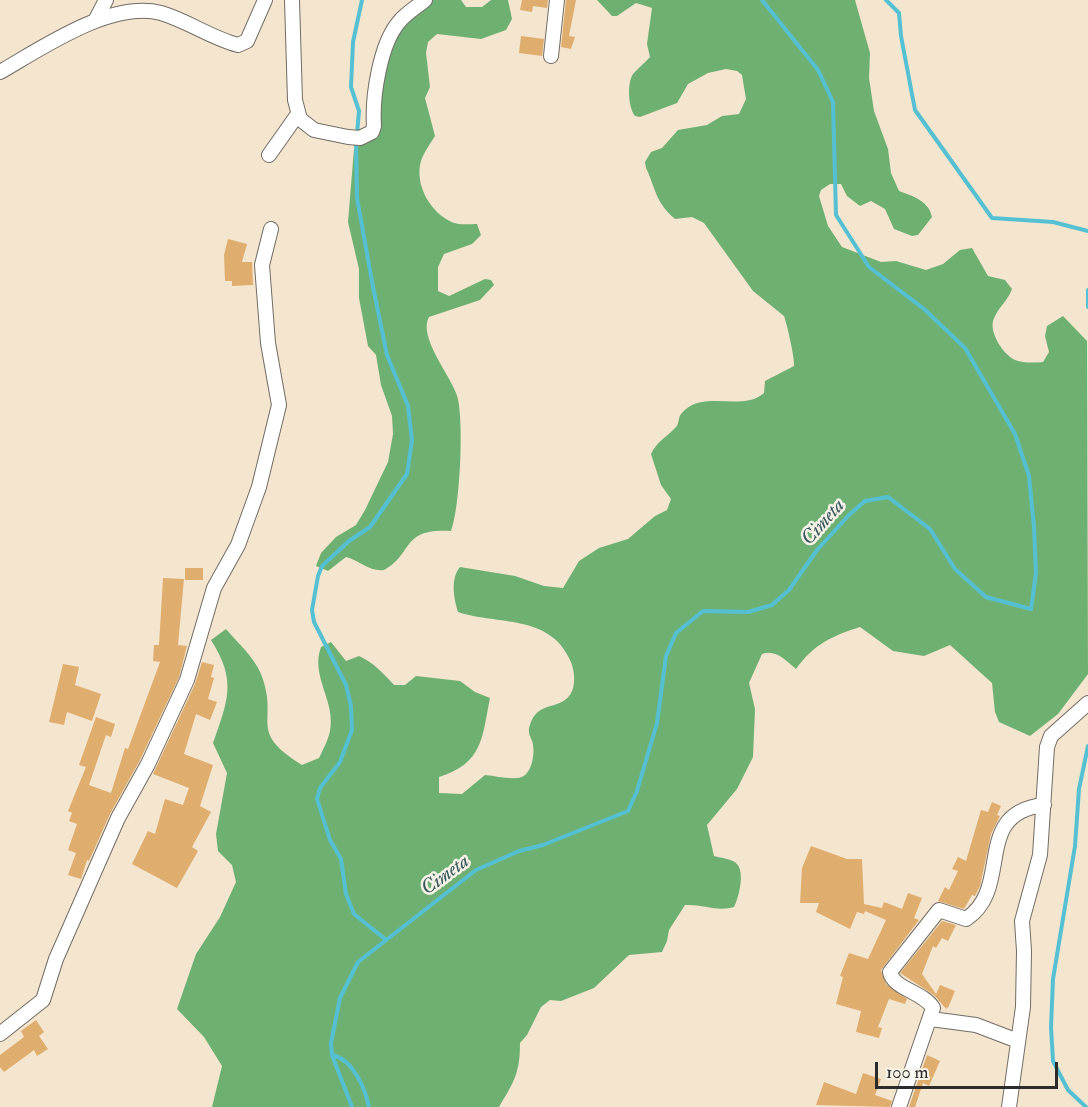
<!DOCTYPE html>
<style>
body{margin:0}
#map{position:relative;width:1088px;height:1107px;overflow:hidden;background:#f4e5cf;font-family:"IM FELL Double Pica",serif}
canvas{display:block}
.scale{position:absolute;left:875px;top:1062px;width:183px;height:27px;box-sizing:border-box;border:3px solid #2b2b2b;border-top:0;padding-left:8px;font-size:18px;line-height:21px;white-space:nowrap;color:#2b2b2b;-webkit-text-stroke:4px #f7f3e8;paint-order:stroke}
</style>
<div id="map">
<canvas width="1088" height="1107"></canvas>
<div class="scale">100 m</div>
</div>
<script>
const context = document.querySelector('canvas').getContext('2d');
context.lineJoin = 'round';
function fill(path, color) { context.fillStyle = color; context.fill(path, 'evenodd'); }
function strokePath(path, color, width, dash) { context.strokeStyle = color; context.lineWidth = width; context.lineCap = dash ? 'butt' : 'round'; context.setLineDash(dash || []); context.stroke(path); }
function drawText(font, color, halo, rows, align = 'center') {
  context.font = font + ' "IM FELL Double Pica",serif'; context.lineWidth = 5; context.setLineDash([]); context.textBaseline = 'middle'; context.strokeStyle = halo; context.fillStyle = color; for (const [text, x, y, turn = 0] of rows) {
    context.save(); context.translate(x, y); context.rotate((+turn || 0) * Math.PI / 180); context.textAlign = isNaN(turn) ? turn : align; if (halo) context.strokeText(text, 0, 0); context.fillText(text, 0, 0); context.restore();
  }
}
fill(new Path2D(`
 M430 0H461L466 7H482L491 0H508L512 19 506 30 481 39 437 34 428 42 426 53 430 87 425 98 435 136C430 144 424 152 421 161 414 185 431 214 454 223 460 225 470 224 477 224L481 235 472 244 444 254 438 267V291L449 296 485 279 491 280 494 285 480 300 429 317C418 336 449 374 456 393 465 413 460 510 451 531 400 528 414 554 384 570 370 572 360 561 346 557L328 571 316 566 321 553 336 537 356 525 365 510 388 462 393 434 392 416 381 385 376 355 368 346 359 298V269L348 222 354 149 369 140 370 87 403 27Z
 M597 0H855L870 53 869 78 874 111 888 149 891 173 899 191C913 196 929 201 932 217L918 235 912 236 894 229 885 209 871 201 860 206 847 196 841 184H830L821 190 819 196 828 226 842 247 881 262 896 261 926 270 943 264 960 250 972 248 988 276 1005 280 1012 289C1008 301 997 308 993 321 990 334 1003 354 1015 360 1023 363 1034 363 1043 362L1049 352 1045 336 1047 326 1063 316 1087 341 1088 674 1058 714 1030 736 999 722 995 712 992 683 950 645 924 656 893 651 860 627C832 636 814 644 796 669 786 661 776 649 762 654L749 683 755 709 753 757 737 789 707 825 714 856C721 858 733 859 737 864 745 873 739 897 734 907 717 912 703 904 685 905L669 930 667 941 662 952 629 955 594 988 561 1001 550 1000 541 1007 527 1035 520 1043C520 1073 514 1082 499 1107H212L222 1066 204 1037 177 1009 196 954 220 917 236 882 232 865 218 851 216 834 227 773 213 743C228 700 237 681 211 640L226 629C237 642 254 657 261 674 280 723 246 730 302 765L319 758C323 750 328 740 330 731 336 701 310 676 321 647L331 642 346 661 359 656C374 663 383 673 394 685H405L416 676 460 681 475 692 490 698C482 738 483 763 439 777V793L462 794 485 775C495 776 507 779 517 778 531 778 535 756 533 745 533 741 529 736 529 732 528 728 532 718 535 715 544 703 565 708 572 691 576 682 574 668 570 660 550 614 497 625 458 612 454 599 450 579 460 567L515 576 544 586 563 588 579 561 599 548 628 539 655 516 667 510 671 499 661 485 651 454C656 442 667 437 676 427 679 424 678 418 681 414 702 388 741 413 764 393L765 381 794 366C795 359 787 324 784 316L753 291 704 223 692 217 675 219C655 202 656 189 646 168L645 162 651 152 662 148 678 130 707 125 722 116 739 114 746 99 742 75 737 71 726 69 708 73 688 84 677 103 640 117 635 116C628 107 627 83 633 74 638 68 645 63 650 57L647 44 652 8 636 3 617 16H612Z`), '#6eb072');
strokePath(new Path2D(`
 M886 0 899 13 901 36 915 110 992 218 1053 222 1088 231
 M357 134 359 111 351 87 353 42 362 0
 M356 142 357 198 373 287 387 355 408 406 412 440 407 474 370 527 349 541 322 566 318 576 312 610 314 622 346 685 351 706 352 730 340 762 320 788 317 799 330 840 341 859 346 894 354 914 385 939
 M1088 290V307
 M333 1055C353 1060 365 1088 369 1107
 M352 1107 332 1055 331 1043 340 998 358 962 476 870 519 851 543 845 628 811 637 791 657 723 666 656 676 633 703 611 748 612 772 605 789 590 817 550 849 515 865 501 888 497 930 529 955 569 986 597 1031 609 1036 573 1034 527 1029 476 1015 434 965 348 924 309 869 267 836 215 833 102 818 70 762 0
 M1086 1107 1068 1090 1053 1061 1051 1027 1053 979 1075 846 1079 789 1088 746`), '#56c0d3', 4);
fill(new Path2D(`
 M522 0H548L547 8 533 6 532 12 520 10Z
 M566 0H576L569 36 575 37 571 49 561 47Z
 M521 36 544 39 542 56 519 53Z
 M228 239 247 244 242 262H252L253 285 232 286V281H225L224 255Z
 M185 568H203V580H185Z
 M163 578 184 579 178 645 187 646 179 677 140 760 110 814 89 861 87 860 81 879 68 875 76 853 68 850 77 824 69 821 72 813 68 811 86 767 79 765 96 717 115 724 111 737 106 735 89 785 111 793 125 748 128 749 160 662 153 661 154 645H159Z
 M202 662 214 665 211 677 214 678 208 699 217 702 210 720 196 714 184 754 213 765 200 806 211 812 192 847 198 851 177 888 132 864 148 831 155 834 165 799 183 805 189 788 153 774 195 684Z
 M63 664 79 667 75 685 101 694 92 721 67 712 64 725 49 722Z
 M992 802 1001 806 997 815 1000 816 991 834 980 886 975 896 972 895 964 909 938 901 945 887 949 890 958 871 952 869 958 857 966 861 981 810 988 812Z
 M811 846 847 859H862L864 904 882 908 884 902 902 909 908 893 922 898 914 918 919 920 881 970 886 984 907 999 905 1004 889 999 878 1027 882 1028 879 1038 856 1032 861 1011 836 1004 843 977 840 976 849 953 868 959 886 920 865 911 864 914 857 912 850 929 816 912 819 903H800L802 868Z
 M942 921 956 925 948 941 942 938 936 948 933 946 922 974 936 994 940 985 955 991 948 1008 946 1007 947 1010 934 995 900 973Z
 M36 1020 44 1032 39 1036 48 1049 37 1056 34 1050 4 1072 0 1067V1055L24 1037 21 1031Z
 M927 1055 940 1061 929 1086 923 1083 915 1107H909Z
 M863 1073 881 1079 875 1095 892 1101 890 1107 816 1105 824 1082 856 1094Z`), '#dfad6d');
const street = new Path2D(`
 M292 0 295 100 300 119 314 130 348 137 360 138 372 132 374 126C372 97 380 44 399 22 406 13 417 7 425 0
 M95 21 106 0
 M551 56 557 0
 M0 72C42 48 111 0 161 13 188 21 211 38 238 45L247 41 265 0
 M269 155 298 114
 M931 1019 976 1025 1018 1041
 M0 1034 43 1000 56 959 118 818 148 764 187 680 214 588 238 545 259 487 279 405 268 343 262 265 271 229
 M899 1107 933 1008C924 992 893 989 890 972L939 910 966 919C1014 888 971 813 1044 805
 M1009 1107 1023 1007 1024 951 1022 921 1040 855 1047 747 1051 736 1088 703`);
strokePath(street, '#716c64', 16);
strokePath(street, '#fff', 14);
drawText('italic 20px', '#38585d', '#f7f3e8', [
 ["Cimeta",824,523,-48],
 ["Cimeta",446,876,-36]
]);
</script>
